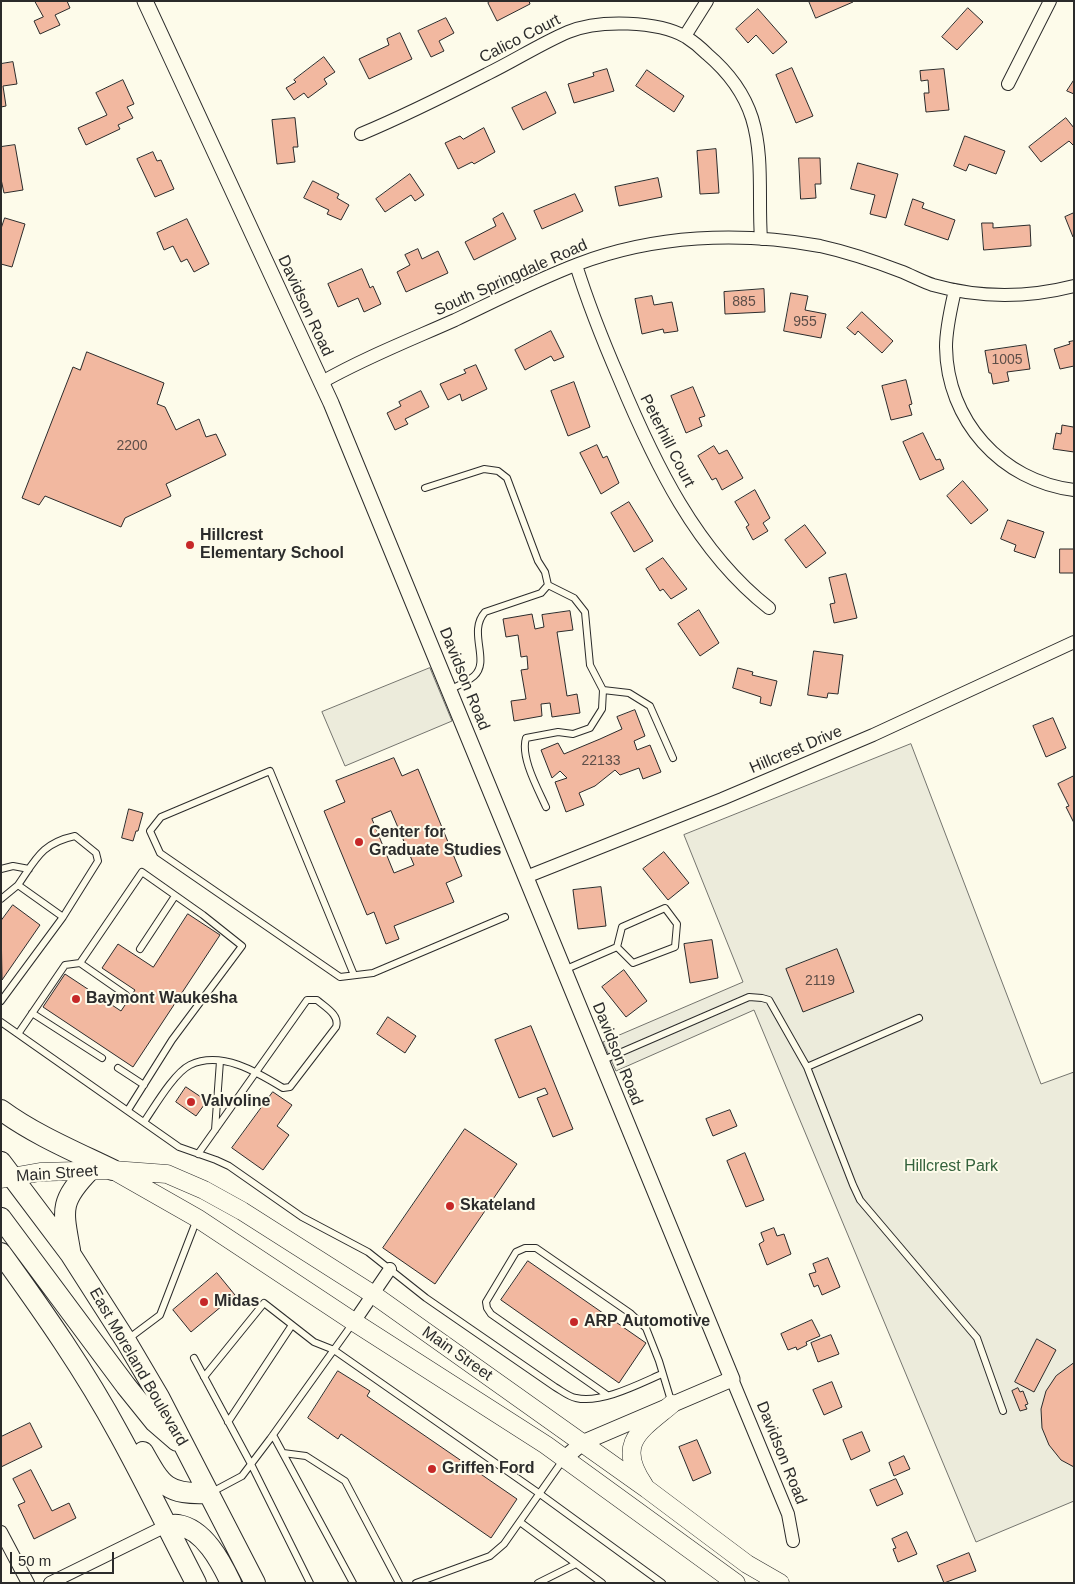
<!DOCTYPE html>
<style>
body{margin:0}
#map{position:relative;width:1075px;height:1584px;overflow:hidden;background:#fdfbea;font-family:Arial,sans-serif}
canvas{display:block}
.frame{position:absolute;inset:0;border:2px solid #2b2b2b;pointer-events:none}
.scale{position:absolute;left:10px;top:1552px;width:104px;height:22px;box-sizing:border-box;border:2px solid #2b2b2b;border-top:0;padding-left:6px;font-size:15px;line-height:18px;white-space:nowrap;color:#2b2b2b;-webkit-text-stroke:4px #fdfbea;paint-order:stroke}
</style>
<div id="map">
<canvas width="1075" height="1584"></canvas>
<div class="frame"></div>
<div class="scale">50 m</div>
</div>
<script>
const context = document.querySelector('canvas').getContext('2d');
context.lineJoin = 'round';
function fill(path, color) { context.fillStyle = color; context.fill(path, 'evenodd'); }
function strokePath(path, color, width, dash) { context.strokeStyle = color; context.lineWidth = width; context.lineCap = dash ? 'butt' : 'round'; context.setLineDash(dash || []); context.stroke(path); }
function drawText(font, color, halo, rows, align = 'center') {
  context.font = font + ' Arial,sans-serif'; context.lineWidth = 4; context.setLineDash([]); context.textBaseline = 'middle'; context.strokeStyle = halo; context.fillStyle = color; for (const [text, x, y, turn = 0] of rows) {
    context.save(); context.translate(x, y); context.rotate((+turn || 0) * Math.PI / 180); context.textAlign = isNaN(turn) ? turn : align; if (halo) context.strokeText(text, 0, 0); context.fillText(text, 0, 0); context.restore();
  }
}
const green = new Path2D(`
 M430 668 452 721 345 766 322 712Z
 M911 744 1041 1084 1074 1072V1501L976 1542 754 1010 616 1071 603 1042 743 982 684 835Z`);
fill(green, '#ecebdb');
strokePath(green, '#74746e', 1);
const building = new Path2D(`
 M35 1H67L70 8 55 15 60 25 40 34 34 21 43 17Z
 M491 1H529L530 4 497 21 488 3Z
 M809 1H853V2L816 18Z
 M968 8 983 22 957 50 942 37Z
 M758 9 787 42 773 54 756 35 748 43 736 29Z
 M446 18 454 33 439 41 444 51 431 57 418 31Z
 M400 33 412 59 369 79 359 59 389 45 387 39Z
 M324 57 335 72 324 79 327 84 308 98 304 93 294 100 286 88 296 82 294 80Z
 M13 62 17 84 3 86 6 106 1 107V64Z
 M792 68 813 116 796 123 776 75Z
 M607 69 614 91 574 103 568 84 594 76 593 73Z
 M944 69 949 110 926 112 924 93H929L928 80 921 81 920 71Z
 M647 70 684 96 674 112 636 86Z
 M123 80 134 104 127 107 133 118 118 125 120 129 86 145 78 128 107 115 96 93Z
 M1074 80V94L1067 91Z
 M546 92 556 113 523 130 512 108Z
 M295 118 298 147H293L295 162 277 164 272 120Z
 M1066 118 1074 128V146L1069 141 1041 162 1029 147Z
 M484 128 495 152 474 164 472 162 458 169 445 143 460 136 463 139Z
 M965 136 1005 151 996 174 969 164 966 171 954 166Z
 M15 145 23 190 4 193 1 179V147Z
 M716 149 719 193 700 194 697 151Z
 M153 152 157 161 161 160 174 189 155 197 137 159Z
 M799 158H820L821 184H815L816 198 801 199Z
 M858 163 898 174 886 218 870 214 875 195 851 189Z
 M410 174 424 195 415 201 411 195 385 212 376 199Z
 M658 178 662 197 619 206 615 187Z
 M313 181 339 194 337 198 349 205 341 220 327 214 329 210 304 198Z
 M575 194 583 211 542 229 534 211Z
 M913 199 924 203 922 208 955 220 948 240 905 225Z
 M503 213 516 239 474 260 465 242 496 226 493 219Z
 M1074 213V237H1073L1065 217Z
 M5 218 25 224 12 267 1 264V229Z
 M187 219 209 264 194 272 187 259 181 262 173 246 164 250 157 233Z
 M982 223H993V228L1030 225 1031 246 984 250Z
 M418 249 422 259 438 251 448 273 406 292 397 272 410 265 405 255Z
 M362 269 370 288 373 286 381 304 364 312 358 298 338 307 328 284Z
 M764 289 765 312 725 314 724 292Z
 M791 293 808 296 805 310 826 314 821 338 784 331Z
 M652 296 654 305 672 302 678 331 664 333 663 329 642 334 635 299Z
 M862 312 893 341 882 353 858 331 855 335 847 328Z
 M551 331 564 357 554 361 551 356 525 370 515 350Z
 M1074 341V366L1060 369 1054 349 1070 344 1069 342Z
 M1026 345 1030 369 1007 372 1009 381 993 384 991 373H989L985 351Z
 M87 352 164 383 157 404 165 407 176 430 199 419 206 437 216 434 226 455 166 484 171 496 125 518 121 527 45 496 39 505 22 498 73 367 80 370Z
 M476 365 487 389 462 401 460 394 448 400 440 384 466 373 464 370Z
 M906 380 912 404 909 405 912 415 891 420 882 386Z
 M574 382 590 427 568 436 551 391Z
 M693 387 705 416 699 418 702 426 686 433 671 396Z
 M421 391 429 407 405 419 408 424 395 430 387 413 401 406 399 402Z
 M1074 424V452L1053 449 1056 433 1061 434 1062 425 1073 427Z
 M923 433 936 460 940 459 944 469 920 480 903 442Z
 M597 445 603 458 607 456 619 483 601 494 580 453Z
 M714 446 719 454 727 450 743 478 722 490 716 478 712 480 698 456Z
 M963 481 988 510 971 524 947 496Z
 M755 490 770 518 763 523 768 531 753 540 746 527 749 525 735 502Z
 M629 502 653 541 634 552 611 513Z
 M1008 520 1044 532 1035 558 1014 551 1016 545 1001 539Z
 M805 525 826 553 806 568 785 540Z
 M1060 549H1074V573H1060Z
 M663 558 687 589 671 599 663 589 660 591 646 569Z
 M846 574 857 618 834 623 830 604 835 603 829 578Z
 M699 610 719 643 700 656 678 624Z
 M570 611 573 630 557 632 567 696 577 694 580 713 552 717 550 703 541 704 542 716 514 721 511 701 526 699 521 670 528 669 527 656 521 657 518 635 506 637 503 619 532 614 535 629 544 627 542 615Z
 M814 651 843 655 838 694 828 693 827 698 808 695Z
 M738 668 753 672 752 675 777 681 771 706 760 703 761 697 733 688Z
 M635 710 645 736 634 741 637 750 650 745 661 772 643 779 639 768 620 775 615 770 595 786 579 793 584 805 566 812 555 782 567 778 560 771 552 778 541 750 558 743 564 754 600 739 622 729 617 717Z
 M1053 718 1066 748 1046 757 1033 726Z
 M394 758 402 776 418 769 462 876 446 883 454 902 394 926 399 939 386 944 374 912 367 915 324 811 345 802 336 781ZM391 811 414 865 394 873 372 819Z
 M1074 776V823L1066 807 1069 806 1058 784Z
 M129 809 143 813 138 831H136L133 841 122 838Z
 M664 852 689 883 668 900 643 869Z
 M601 887 606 926 578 929 573 890Z
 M13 905 40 925 2 980 1 921Z
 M188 914 220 935 133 1067 43 1007 65 974 121 1011 135 990 102 968 118 944 153 967Z
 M712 940 718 978 690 983 684 944Z
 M837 949 854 992 803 1012 786 969Z
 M624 970 647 1001 626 1017 602 987Z
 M388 1017 416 1036 405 1053 377 1034Z
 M531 1026 573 1129 553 1137 537 1098 548 1094 545 1088 519 1098 495 1040Z
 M186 1087 207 1101 196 1116 176 1102Z
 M273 1092 292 1105 277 1126 289 1135 263 1170 232 1148Z
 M730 1110 737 1126 713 1136 706 1119Z
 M465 1129 517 1164 435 1284 383 1248Z
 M745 1153 764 1200 746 1207 727 1161Z
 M774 1228 777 1236 784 1234 791 1254 767 1265 759 1244 764 1241 761 1233Z
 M828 1258 840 1287 822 1295 818 1285 814 1287 809 1274 816 1272 813 1264Z
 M528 1261 646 1343 619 1383 501 1300Z
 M217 1273 235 1295 191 1332 173 1310Z
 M812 1320 820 1336 806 1342 807 1345 797 1350 796 1347 788 1350 781 1334Z
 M831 1335 839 1354 818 1362 811 1343Z
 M1037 1339 1056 1350 1034 1392 1015 1382Z
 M1074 1363V1467L1061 1460 1049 1445 1042 1428 1041 1409 1046 1391 1056 1376Z
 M338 1371 370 1391 367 1396 517 1499 491 1538 341 1434 338 1439 308 1418Z
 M832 1382 842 1407 824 1415 813 1390Z
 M1018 1388 1020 1392 1023 1391 1028 1404 1025 1405 1027 1409 1020 1411 1012 1391Z
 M30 1423 42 1447 1 1467V1437Z
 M862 1432 870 1451 851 1460 843 1440Z
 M697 1440 711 1473 693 1481 679 1447Z
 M904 1456 910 1469 894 1476 889 1463Z
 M31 1470 52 1511 69 1503 76 1518 34 1539 18 1505 25 1502 13 1479Z
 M896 1479 903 1494 877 1506 870 1490Z
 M907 1532 917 1554 898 1562 893 1549 896 1548 892 1539Z
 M969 1553 976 1571 944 1583 937 1566Z`);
fill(building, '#f2b8a0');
strokePath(building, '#2b2b2b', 1);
const service = new Path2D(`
 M425 488 484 469 498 471 507 478 538 561 545 572 548 585 541 593 485 612C467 632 491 661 474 676 467 682 457 686 449 690
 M548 585 574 598 585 612 590 665 603 690 629 693 650 706 673 758
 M546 807C538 789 520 757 526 738L558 732 573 734 590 728 602 709 603 690
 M1 869 13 866 29 869
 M18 885C36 859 42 843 75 836L96 853 98 861 63 917
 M1 899 18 885 63 917 1 1001
 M140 949 175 896
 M80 963 126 995
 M564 970 617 947 622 927 665 908 677 924 675 947 633 963 617 947
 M354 975 270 771 161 817 150 831 160 853 340 977 373 973 505 917
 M32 1013 102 1058
 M1 1022 179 1147 216 1160 229 1166 302 1217 368 1252 426 1298 555 1387C562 1391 569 1397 576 1398 601 1404 639 1384 662 1374
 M18 1034 65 965 80 963 142 872 203 915 242 946 172 1040 128 1110
 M601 1061 749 997 762 998 769 1000 807 1067 853 1185 860 1200 977 1338 1003 1411
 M807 1067 919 1018
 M118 1068 144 1085
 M144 1122C155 1106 174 1073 190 1065 221 1050 257 1072 283 1088L290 1087 336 1027C340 1015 325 1007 317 1000H307L198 1154
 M215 1130 220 1061
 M128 1339 160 1315 197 1219
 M194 1358 251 1464 310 1583
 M204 1377 264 1303 314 1342 334 1350 540 1494 662 1583
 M607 1395 491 1314 487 1308 486 1302 516 1252 525 1248H536L630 1313 646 1328 659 1361 672 1404
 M228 1422 292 1325
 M273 1435 353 1583
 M283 1453 306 1456 345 1481 399 1583
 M212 1492 242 1476 270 1439 353 1323
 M520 1522 602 1583
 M416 1583 490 1556 504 1544 563 1460
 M538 1583 576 1564`);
const minor = new Path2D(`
 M685 36 707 1
 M1008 84 1050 1
 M361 134C404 116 446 95 487 74 514 61 540 44 568 32 599 19 658 21 686 37 694 42 701 48 707 54 727 71 744 93 752 118 764 157 758 199 761 239
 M576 265C588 303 603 341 619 378 654 462 696 551 769 608
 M955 290C951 308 946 328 946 347 947 420 1001 481 1074 490
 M322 382C364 358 410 340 455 320 495 301 536 280 578 264 654 235 739 231 820 246 847 252 874 261 900 271 911 275 921 281 933 285 979 298 1027 298 1074 286
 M526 877 722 799 873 735 1074 642
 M354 1322 390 1269
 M732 1379 788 1514 793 1541
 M1 1532 28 1583
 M50 1583 166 1526`);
const tertiary = new Path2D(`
 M145 1 331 403 732 1379 582 1443 564 1459`);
const secondary = new Path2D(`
 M118 1173 197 1218 354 1322 546 1445 736 1583
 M1 1179 40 1172 113 1170 167 1174 204 1190 242 1211 374 1295 647 1489 747 1564 780 1583
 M644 1485C615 1443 641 1430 672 1404`);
const primary = new Path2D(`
 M1 1110C35 1135 76 1152 113 1170
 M1 1162 71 1255 126 1341 159 1397 255 1583
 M1 1218 126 1386 155 1422 177 1441
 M70 1250C63 1210 59 1202 89 1171
 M1 1253C43 1311 85 1371 119 1434 146 1483 170 1533 196 1583
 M143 1452C162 1486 167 1495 209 1493
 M166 1526C170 1525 175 1524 178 1525 204 1529 221 1562 231 1583`);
strokePath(service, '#2b2b2b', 8);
strokePath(minor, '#2b2b2b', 14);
strokePath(tertiary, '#2b2b2b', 17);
strokePath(secondary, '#2b2b2b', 19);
strokePath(primary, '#2b2b2b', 22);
strokePath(service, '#fdfbea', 6);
strokePath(minor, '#fdfbea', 12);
strokePath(tertiary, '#fdfbea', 15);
strokePath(secondary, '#fdfbea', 18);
strokePath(primary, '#fdfbea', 20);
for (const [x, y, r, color] of [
 [190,545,5,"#c62828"],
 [359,842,5,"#c62828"],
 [76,999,5,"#c62828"],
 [191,1102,5,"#c62828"],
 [450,1206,5,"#c62828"],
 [204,1302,5,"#c62828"],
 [574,1322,5,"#c62828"],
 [432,1469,5,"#c62828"]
]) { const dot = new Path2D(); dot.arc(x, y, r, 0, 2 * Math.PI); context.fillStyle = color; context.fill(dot); strokePath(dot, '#fdfbea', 2); }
drawText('14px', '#5d4e48', null, [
 ["885",744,302],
 ["955",805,322],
 ["1005",1007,360],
 ["2200",132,446],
 ["22133",601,761],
 ["2119",820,981]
]);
drawText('16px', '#2b2b2b', '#fdfbea', [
 ["Calico Court",520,39,-27],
 ["South Springdale Road",511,278,-24],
 ["Davidson Road",305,306,65],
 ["Peterhill Court",667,441,63],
 ["Davidson Road",464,679,68],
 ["Hillcrest Drive",796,750,-23],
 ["Davidson Road",617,1054,68],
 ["Main Street",57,1174,-4],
 ["Main Street",457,1354,35],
 ["East Moreland Boulevard",138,1367,60],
 ["Davidson Road",781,1453,68]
]);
drawText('bold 16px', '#2b2b2b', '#fdfbea', [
 ["Hillcrest",200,536],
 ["Elementary School",200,554],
 ["Center for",369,833],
 ["Graduate Studies",369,851],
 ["Baymont Waukesha",86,999],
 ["Valvoline",201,1102],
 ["Skateland",460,1206],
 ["Midas",214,1302],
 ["ARP Automotive",584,1322],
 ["Griffen Ford",442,1469]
], 'left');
drawText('16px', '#34623c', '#fdfbea', [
 ["Hillcrest Park",951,1167]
]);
</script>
